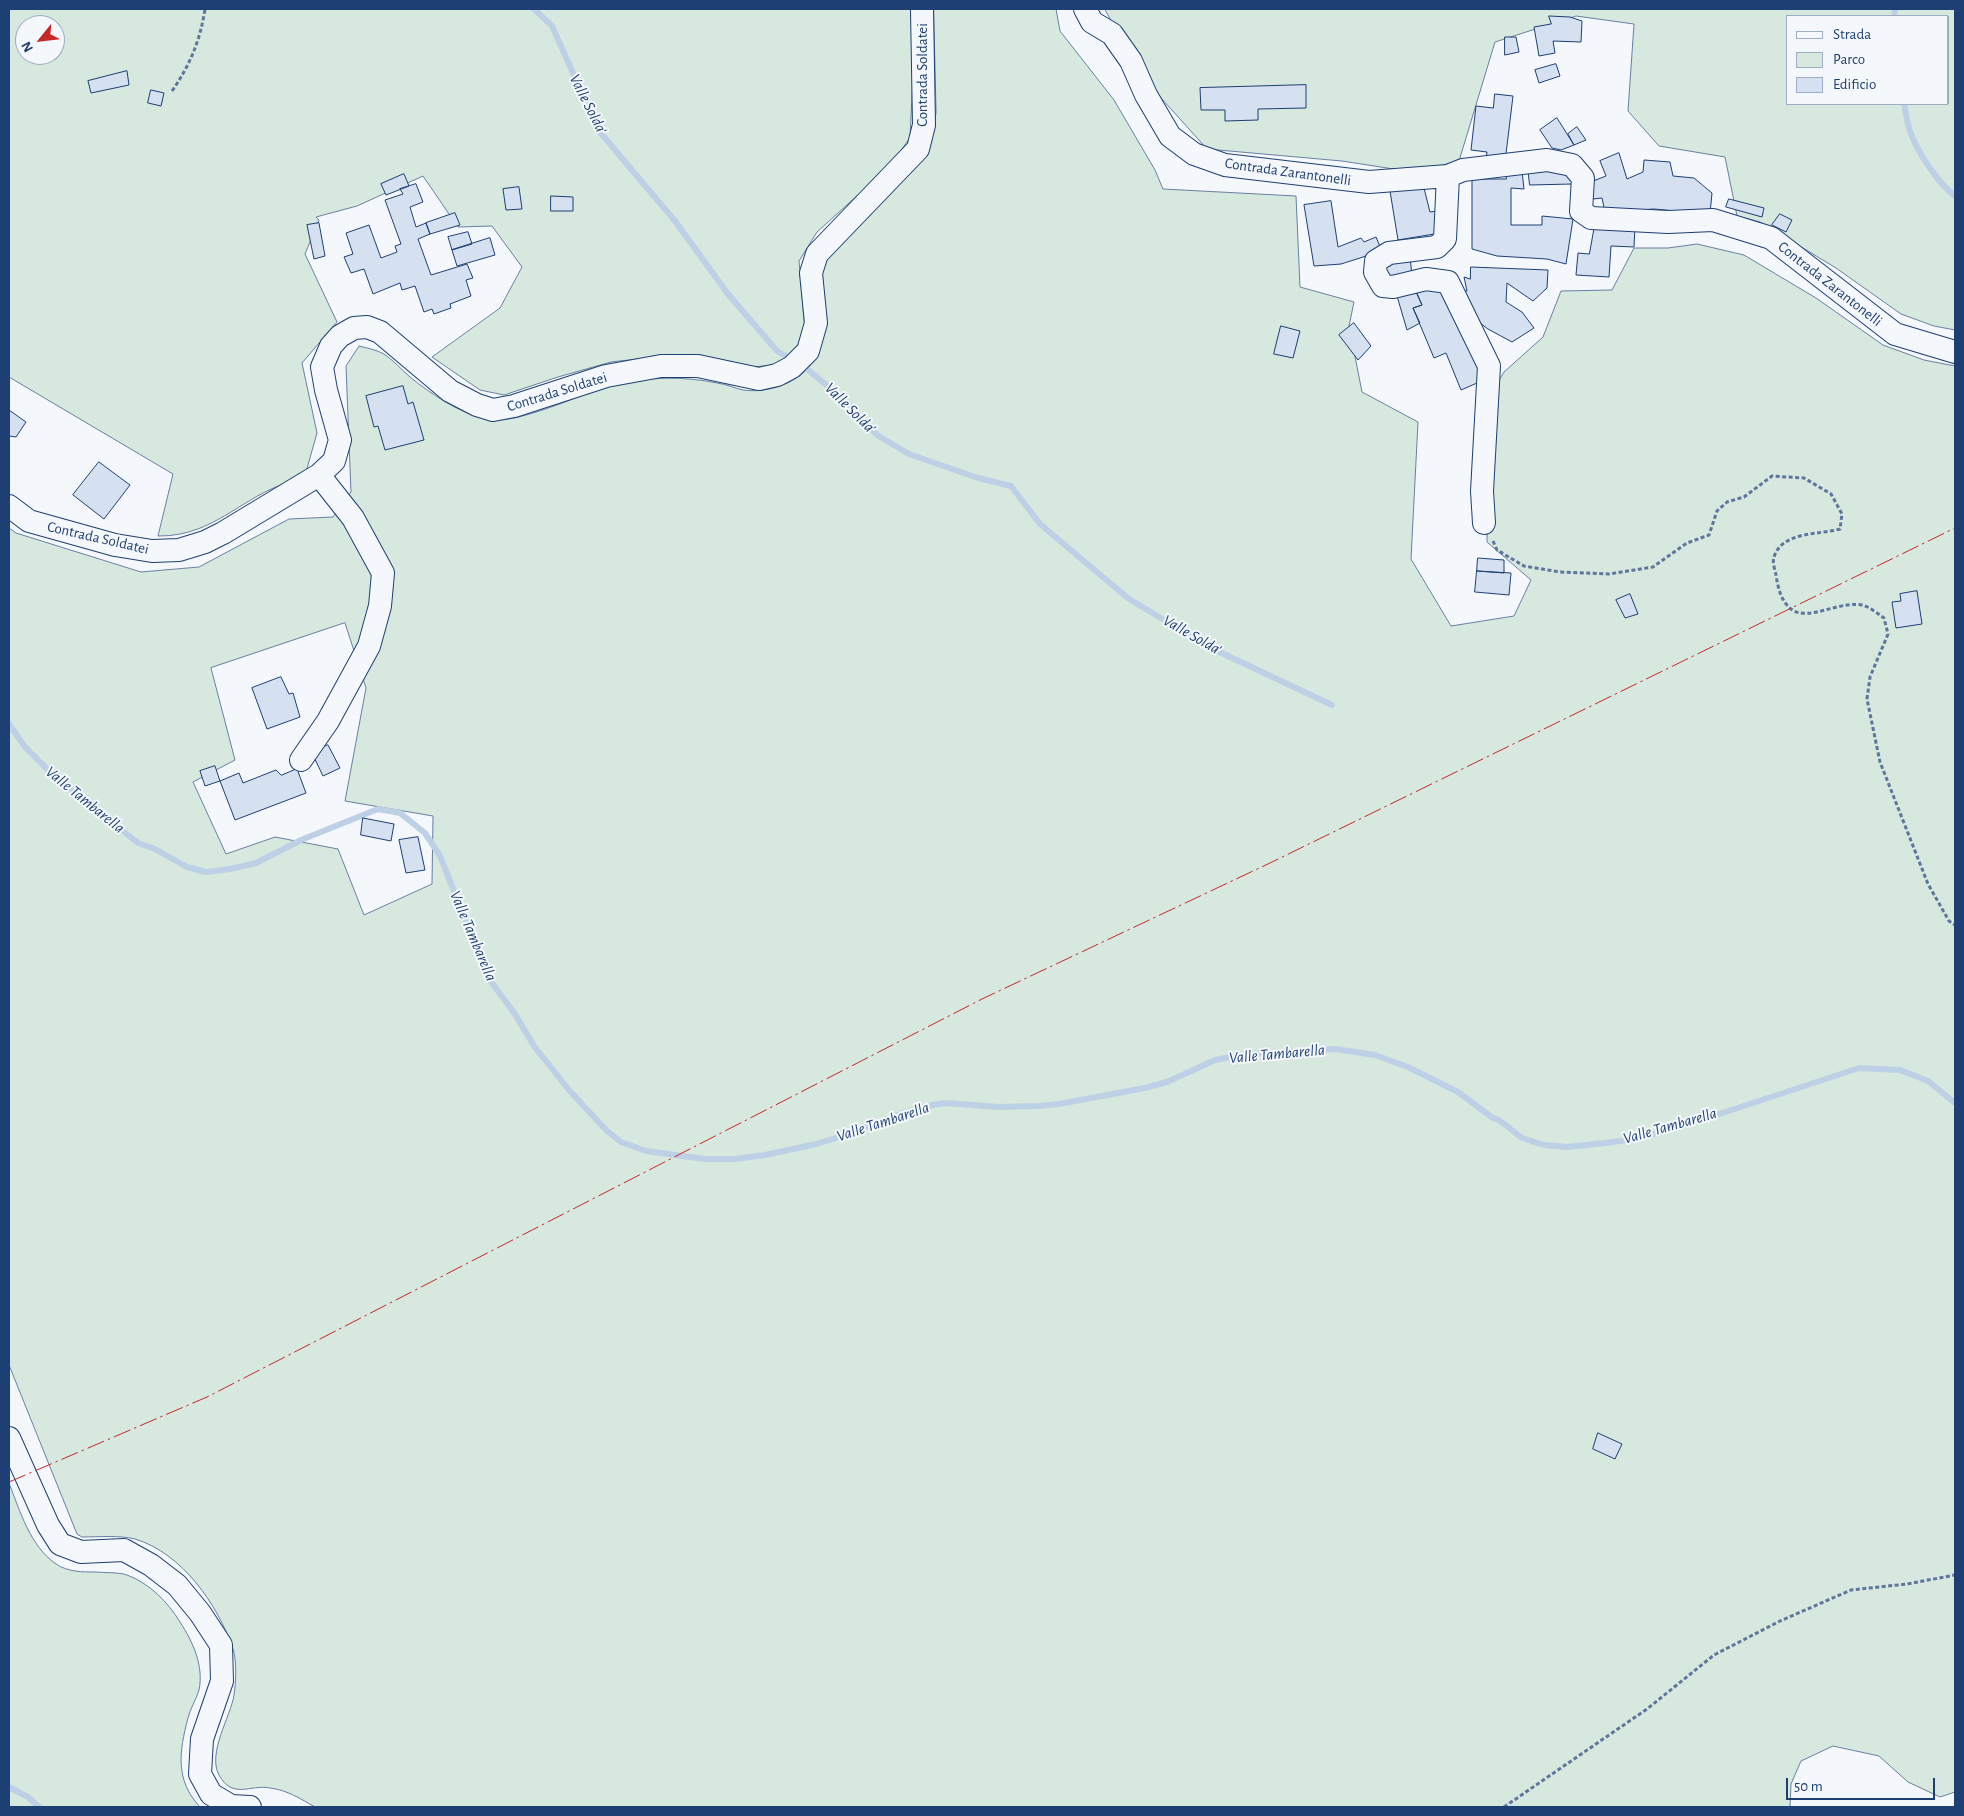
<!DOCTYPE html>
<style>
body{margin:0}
#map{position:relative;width:1964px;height:1816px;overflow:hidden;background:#f4f7fb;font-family:"Alegreya Sans",sans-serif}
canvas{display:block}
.frame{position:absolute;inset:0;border:10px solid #1d3f73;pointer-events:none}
.legend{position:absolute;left:1786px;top:15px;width:162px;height:90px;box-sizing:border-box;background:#f4f7fb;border:1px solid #9eadc5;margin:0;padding:6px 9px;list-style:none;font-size:15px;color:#1d3f73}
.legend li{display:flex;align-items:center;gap:10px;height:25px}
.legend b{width:25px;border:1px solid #9eadc5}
.north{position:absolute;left:15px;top:15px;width:50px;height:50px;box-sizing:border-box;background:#f4f7fb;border:1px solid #9eadc5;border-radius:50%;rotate:241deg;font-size:14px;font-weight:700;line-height:20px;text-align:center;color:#1d3f73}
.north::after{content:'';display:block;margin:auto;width:18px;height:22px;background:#c62828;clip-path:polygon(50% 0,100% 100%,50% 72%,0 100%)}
.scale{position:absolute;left:1786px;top:1778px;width:149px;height:22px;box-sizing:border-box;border:2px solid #1d3f73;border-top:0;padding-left:6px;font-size:15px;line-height:18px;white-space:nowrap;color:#1d3f73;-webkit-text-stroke:4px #f4f7fb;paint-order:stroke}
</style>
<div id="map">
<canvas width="1964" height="1816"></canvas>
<div class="frame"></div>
<ul class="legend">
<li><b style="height:6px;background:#f4f7fb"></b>Strada</li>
<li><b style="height:14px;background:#d7e8df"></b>Parco</li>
<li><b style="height:14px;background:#d5e0f0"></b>Edificio</li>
</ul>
<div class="north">N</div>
<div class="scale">50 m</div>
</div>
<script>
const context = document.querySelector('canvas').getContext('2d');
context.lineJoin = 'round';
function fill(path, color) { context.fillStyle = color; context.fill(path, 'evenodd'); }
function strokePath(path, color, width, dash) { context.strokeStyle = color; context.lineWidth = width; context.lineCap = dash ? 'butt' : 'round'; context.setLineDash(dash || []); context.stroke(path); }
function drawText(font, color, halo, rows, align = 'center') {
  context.font = font + ' "Alegreya Sans",sans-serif'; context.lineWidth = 4; context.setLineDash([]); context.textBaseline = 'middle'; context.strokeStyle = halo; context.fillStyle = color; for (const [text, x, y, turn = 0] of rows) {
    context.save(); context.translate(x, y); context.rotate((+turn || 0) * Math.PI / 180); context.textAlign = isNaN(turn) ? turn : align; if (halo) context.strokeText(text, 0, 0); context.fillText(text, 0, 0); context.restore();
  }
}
const green = new Path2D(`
 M9 9H911L913 75 910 138 893 161 859 194 817 232 799 261 805 330 794 354 775 365 752 367 663 356 611 362 558 377 504 395 480 390 432 357 500 308 522 267 492 226 458 227 423 176 357 206 316 217 319 220 305 254 337 322 302 363 317 433 304 479C248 487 219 537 158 536L173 474 9 377ZM25 25H55V55H25Z
 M934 9H1056L1060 31 1114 100 1155 170 1163 189 1296 196 1300 287 1354 302 1349 326 1362 392 1418 422 1411 559 1451 626 1514 616 1531 580 1487 542 1488 399 1504 372 1543 337 1561 291 1612 290 1634 248H1668L1697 244 1744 255 1816 298 1883 345 1924 360 1955 366V1792L1940 1797 1908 1782 1879 1756 1833 1746 1801 1761 1791 1784 1790 1807H315C301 1799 287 1790 270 1788 250 1784 233 1800 219 1775 207 1753 231 1716 234 1695 236 1682 237 1662 233 1649 218 1605 182 1553 135 1539 119 1535 99 1537 82 1537L77 1534 9 1365V528L16 533 141 572 199 567 289 519 333 517 351 492 346 366 359 346C367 348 377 350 384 354 393 360 402 370 410 377 431 394 458 412 485 419 516 427 583 392 616 384 649 377 684 376 717 383 726 384 734 388 743 390 764 393 791 386 806 370 834 340 824 299 820 262L918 165 930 146 936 113ZM345 623 366 688 345 801 433 816 432 884 364 915 338 849 275 837 226 854 193 782 235 760 211 668Z
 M1105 9H1955V330L1934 326 1901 314 1836 268 1760 222 1737 216 1725 157 1659 146 1628 111 1634 24 1576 16 1495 42 1459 161 1435 167 1400 170 1342 161 1207 149 1144 79ZM1788 16H1948V104H1788Z
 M9 1483C20 1511 30 1546 56 1564 68 1572 82 1572 96 1572 106 1573 118 1572 127 1575 149 1583 168 1602 180 1622 193 1642 204 1666 199 1690 196 1700 190 1709 188 1718 179 1752 175 1780 200 1807H9Z`);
fill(green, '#d7e8df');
strokePath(green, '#687fa3', 1);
strokePath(new Path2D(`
 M534 9 552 26 599 131 675 221 728 294 777 351 793 360
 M1894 16 1895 9
 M1904 104C1906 113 1907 123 1910 131 1917 152 1938 183 1955 196
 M801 364 846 401 877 435 909 454 978 478 1011 486 1040 524 1129 599 1211 648 1332 705
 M9 724 25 747 53 775 138 843 155 849 187 867 206 872 230 869 256 863 301 840 378 809 400 813 425 833 440 856 489 979 515 1014 534 1046 569 1090 607 1131 621 1142 646 1151 705 1159H735L765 1155 816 1144 842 1136 895 1116 921 1107 945 1103 999 1107 1039 1106 1059 1104 1145 1088 1167 1082 1215 1060 1246 1054 1335 1049 1375 1055 1408 1067 1458 1092 1493 1118 1499 1120 1522 1138 1544 1145 1567 1147 1605 1143 1634 1139 1677 1128 1859 1068 1900 1070 1928 1081 1955 1103
 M9 1787 28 1797 39 1807`), '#bed0e5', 6);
const building = new Path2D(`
 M1549 16 1570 17 1582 21 1581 42 1553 41 1555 53 1539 56 1534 27 1551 24Z
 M1505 37H1516L1519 52 1505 55Z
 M1556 64 1560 76 1539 83 1535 70Z
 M127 71 129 85 91 93 88 81Z
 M1306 85V108L1258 109V120L1225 121V110H1201L1200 88Z
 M151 90 164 93 161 106 148 103Z
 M1495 94 1513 96 1505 162 1486 159 1487 152 1471 150 1476 106 1493 108Z
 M1557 118 1574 145 1561 150 1552 148 1540 130Z
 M1577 127 1586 140 1574 145 1568 134Z
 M1619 153 1627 179 1643 172 1644 160 1670 162 1673 176 1694 178 1712 193 1710 214 1654 209 1605 212 1602 198 1593 199 1588 183 1606 176 1600 161Z
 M1528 168 1572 173V184L1530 185Z
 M1506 170 1522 171 1524 189 1511 188V225H1542V216L1573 219 1566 264 1547 259 1497 256 1472 249V179H1506Z
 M404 174 409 186 386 195 381 184Z
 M1422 180 1430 212 1436 211 1440 233 1398 240 1389 185Z
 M416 184 423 202 410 207 416 227 426 223 430 234 418 239 431 275 467 264 473 278 466 280 471 296 450 304 451 308 434 314 432 309 424 312 415 286 402 290 400 283 373 294 364 269 351 273 344 257 353 254 346 233 369 225 381 258 397 252 395 246 401 244 385 200 403 194 400 189Z
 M519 187 522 209 506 210 503 189Z
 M551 196 573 197V211H551Z
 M1729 199 1764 208 1762 217 1726 207Z
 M1331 201 1338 247 1361 238 1364 242 1376 237 1382 251 1341 264 1314 266 1304 205Z
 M455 213 460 225 430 234 426 223Z
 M1780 214 1792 220 1786 232 1772 225Z
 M319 223 325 256 314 259 307 225Z
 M1595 225 1635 227 1634 247 1611 246 1609 277 1576 275 1578 253 1589 254Z
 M468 232 472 244 452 250 448 237Z
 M490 238 495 255 457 266 452 250Z
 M1410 256 1412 276 1386 278 1385 259Z
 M1471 267 1548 270 1547 288 1533 301 1507 283 1506 302 1522 312 1534 328 1512 342 1488 329 1463 310 1456 291H1467L1464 277 1470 279Z
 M1444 284 1484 380 1461 390 1446 353 1434 358 1413 308 1422 305 1413 285Z
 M1415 289 1422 305 1413 308 1420 323 1407 330 1397 296Z
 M1354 323 1371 346 1358 360 1339 335Z
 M1281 326 1300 331 1293 358 1274 354Z
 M403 386 408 404 413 402 424 440 385 450 378 426 374 427 366 396Z
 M9 410 26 422 16 437 9 436Z
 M99 462 130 485 104 519 73 495Z
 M1478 558 1504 560V573L1477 571Z
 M1477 571 1511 573 1509 595 1475 592Z
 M1917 591 1922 624 1896 628 1892 602 1901 601 1900 594Z
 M1630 594 1638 614 1625 618 1616 600Z
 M281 677 289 694 293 693 300 717 267 729 252 688Z
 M328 745 340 768 323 776 312 753Z
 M215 766 220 781 205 786 200 771Z
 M297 769 306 793 235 820 220 781 239 773 243 783 276 770 281 775Z
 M363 818 394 824 391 841 361 835Z
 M418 837 425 870 406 873 399 840Z
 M1598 1433 1622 1444 1615 1459 1593 1449Z`);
fill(building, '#d5e0f0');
strokePath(building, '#1d3f73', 1);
const minor = new Path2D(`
 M1085 9 1092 22 1112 34 1131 61 1146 95 1170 136 1194 154 1225 165 1369 182 1448 176 1463 170 1547 160 1572 165 1583 178 1581 211 1591 218 1668 222 1713 220 1771 238 1895 334 1955 352
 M1448 176 1445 239 1437 247 1389 253 1376 261 1375 272 1383 286 1393 287 1426 279 1448 282 1489 366 1482 491 1484 523
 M9 506 29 521 115 545 152 551 179 550 205 542 223 533 319 475 334 461 340 440 326 390 322 367 331 346 340 336 354 328 367 327 380 332 450 391 477 405 493 410 514 406 606 376 661 366H698L759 379 777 375 792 367 808 351 816 323 811 273 817 254 918 149 924 125 922 9
 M301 760 328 721 369 646 380 606 383 573 353 518 319 475
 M9 1438 48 1525 60 1544 81 1552 124 1550 151 1565 177 1585 200 1613 221 1645 222 1681 202 1739 200 1774 211 1794 231 1806 250 1807`);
strokePath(minor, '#1d3f73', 24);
strokePath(new Path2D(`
 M172 91C190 65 200 41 205 9
 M1493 541 1497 550 1524 566 1560 572 1609 574 1653 567 1687 543 1709 535 1717 511 1727 502 1744 497 1772 476 1804 478 1831 494 1842 514 1840 529C1819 535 1782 531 1774 557 1772 562 1775 570 1776 575 1778 588 1781 601 1791 609 1808 623 1843 598 1865 606 1871 608 1878 614 1884 618L1888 634 1870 677 1867 699 1880 762 1928 884 1949 921 1955 925
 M1504 1807 1647 1709 1714 1655 1780 1621 1851 1590 1907 1584 1955 1575`), '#5e769c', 3, [4, 2.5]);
strokePath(minor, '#f4f7fb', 22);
strokePath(new Path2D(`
 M9 1482 207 1397 982 999 1270 863 1955 528`), '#c62828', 1, [18, 4, 2.5, 4]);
drawText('15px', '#1d3f73', '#f4f7fb', [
 ["Contrada Soldatei",922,75,-90],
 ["Contrada Zarantonelli",1288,172,8],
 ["Contrada Zarantonelli",1830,284,38],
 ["Contrada Soldatei",557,392,-17],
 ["Contrada Soldatei",98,538,13]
]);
drawText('italic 16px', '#1d3f73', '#f4f7fb', [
 ["Valle Solda'",588,104,63],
 ["Valle Solda'",850,408,45],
 ["Valle Solda'",1192,635,30],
 ["Valle Tambarella",85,800,39],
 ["Valle Tambarella",473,936,67],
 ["Valle Tambarella",1277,1054,-5],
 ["Valle Tambarella",883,1122,-18],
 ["Valle Tambarella",1670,1126,-16]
]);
</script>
